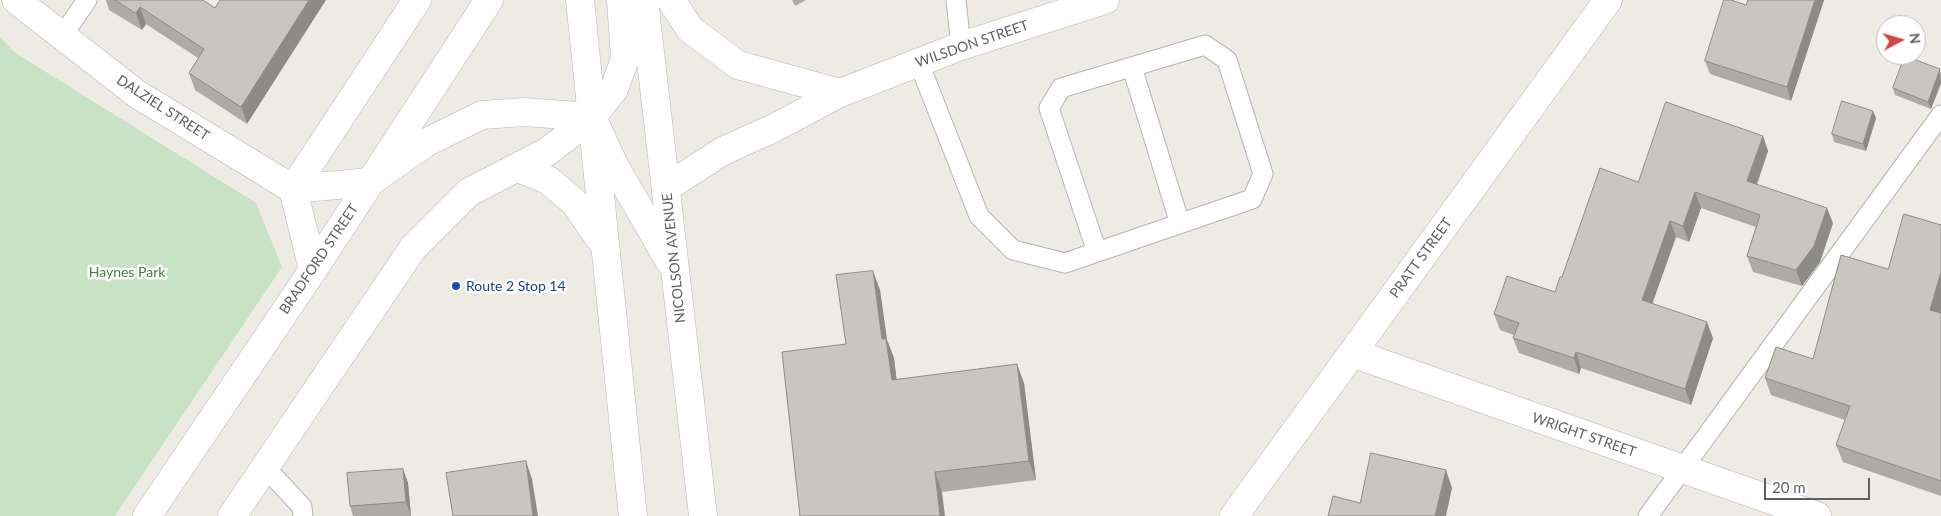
<!DOCTYPE html>
<style>
body{margin:0}
#map{position:relative;width:1941px;height:516px;overflow:hidden;background:#eeebe5;font-family:Lato,sans-serif}
canvas{display:block}
.north{position:absolute;left:1876px;top:15px;width:50px;height:50px;box-sizing:border-box;background:#fff;border:1px solid #bec0c1;border-radius:50%;rotate:84deg;font-size:14px;font-weight:700;line-height:20px;text-align:center;color:#5d6164}
.north::after{content:'';display:block;margin:auto;width:18px;height:22px;background:#d44548;clip-path:polygon(50% 0,100% 100%,50% 72%,0 100%)}
.scale{position:absolute;left:1764px;top:478px;width:106px;height:22px;box-sizing:border-box;border:2px solid #5d6164;border-top:0;padding-left:6px;font-size:15px;line-height:18px;white-space:nowrap;color:#5d6164;-webkit-text-stroke:4px #fff;paint-order:stroke}
</style>
<div id="map">
<canvas width="1941" height="516"></canvas>
<div class="north">N</div>
<div class="scale">20 m</div>
</div>
<script>
const context = document.querySelector('canvas').getContext('2d');
context.lineJoin = 'round';
function fill(path, color) { context.fillStyle = color; context.fill(path, 'evenodd'); }
function strokePath(path, color, width, dash) { context.strokeStyle = color; context.lineWidth = width; context.lineCap = dash ? 'butt' : 'round'; context.setLineDash(dash || []); context.stroke(path); }
function drawText(font, color, halo, rows, align = 'center') {
  context.font = font + ' Lato,sans-serif'; context.lineWidth = 5; context.setLineDash([]); context.textBaseline = 'middle'; context.strokeStyle = halo; context.fillStyle = color; for (const [text, x, y, turn = 0] of rows) {
    context.save(); context.translate(x, y); context.rotate((+turn || 0) * Math.PI / 180); context.textAlign = isNaN(turn) ? turn : align; if (halo) context.strokeText(text, 0, 0); context.fillText(text, 0, 0); context.restore();
  }
}
fill(new Path2D(`
 M0 37 14 52 256 203 282 267 115 516H0Z`), '#c8e2c5');
const service = new Path2D(`
 M956 0 961 46
 M62 36 87 0
 M919 63 979 216 1013 250 1065 263 1252 199 1263 174 1227 60 1205 45 1061 88 1049 108 1097 252
 M1132 67 1180 224
 M265 467 302 507 303 516
 M1648 516 1941 115`);
const minor = new Path2D(`
 M16 0 137 94 293 189 417 0
 M840 93 961 46 1105 0
 M1352 353 1817 516
 M1234 516 1608 0`);
const tertiary = new Path2D(`
 M313 270 293 189 370 182
 M147 516 313 270 489 0
 M232 516 413 248 469 192 547 152 592 117`);
const secondary = new Path2D(`
 M580 0 633 516
 M644 0C665 172 683 344 703 516
 M671 0 690 29 738 65 840 93
 M592 117 614 89 625 59 621 0
 M518 168 548 180 574 202 604 245
 M370 182 427 142 482 115 524 112 592 117 614 165 670 262
 M667 187 723 151 774 128 840 93`);
strokePath(service, '#b2b6b8', 21);
strokePath(minor, '#b2b6b8', 29);
strokePath(tertiary, '#b2b6b8', 29);
strokePath(secondary, '#b2b5b8', 29);
strokePath(service, '#fff', 19);
strokePath(minor, '#fff', 28);
strokePath(tertiary, '#fff', 28);
strokePath(secondary, '#fff', 28);
fill(new Path2D(`
 M106 0H203L247 124 195 90 189 73 198 58 146 24 142 30 109 10Z
 M792 0H806L795 6Z
 M1824 0 1791 101 1710 74 1705 61 1746 5Z
 M1940 69 1941 83 1931 109 1895 95 1893 88Z
 M1873 111 1876 118 1866 151 1834 142 1832 134Z
 M1763 136 1768 151 1757 185 1833 223 1820 262 1802 286 1753 272 1747 256 1756 227 1701 208 1689 242 1676 237 1652 303 1713 338 1691 405 1581 368 1579 374 1519 353 1513 338 1514 335 1500 330 1494 314 1555 292 1562 277 1638 182Z
 M1941 225V310L1940 313H1941V496L1843 462 1836 445 1845 420 1771 395 1765 378 1813 359 1888 269Z
 M880 290 887 340 894 358 896 379 1024 383 1036 480 942 492 846 344Z
 M403 469 408 483 411 516H353L350 506Z`), '#adaaa7');
fill(new Path2D(`
 M309 0H326L247 124 241 107Z
 M1815 0H1824L1791 101 1787 87Z
 M140 7 146 24 142 30 136 13Z
 M1940 69 1941 83 1931 109 1928 102Z
 M1873 111 1876 118 1866 151 1863 144Z
 M1763 136 1768 151 1752 197 1747 181Z
 M1695 192 1701 208 1689 242 1683 226Z
 M1827 208 1833 223 1820 262 1802 286 1796 270Z
 M1670 221 1676 237 1648 316 1642 300Z
 M873 271 880 290 887 340 894 358 899 399 892 380 882 339Z
 M1941 272V310L1936 327 1930 310Z
 M1707 322 1713 338 1691 405 1685 389Z
 M1576 352 1581 368 1579 374 1574 358Z
 M1017 364 1024 383 1036 480 1029 461Z
 M526 461 532 479 538 516H533Z
 M403 469 408 483 411 516 406 502Z
 M1446 470 1452 488 1446 516H1435Z
 M935 472 942 492 945 516H940Z`), '#8d8b88');
const building = new Path2D(`
 M115 0H203L215 8 220 0H309L241 107 189 73 204 49 140 7 136 13Z
 M1724 0H1731L1746 5 1748 0H1815L1787 87 1705 61Z
 M1905 56 1940 69 1928 102 1893 88Z
 M1842 101 1873 111 1863 144 1832 134Z
 M1666 102 1763 136 1747 181 1827 208 1814 246 1796 270 1747 256 1760 215 1695 192 1683 226 1670 221 1642 300 1707 322 1685 389 1576 352 1574 358 1513 338 1519 323 1494 314 1507 276 1555 292 1560 277H1562L1600 168 1638 182Z
 M1904 214 1941 225V272L1930 310 1941 313V481L1836 445 1850 406 1765 378 1776 347 1813 359 1841 255 1888 269Z
 M873 271 882 339H886L892 380 1017 364 1029 461 935 472 940 516H800L782 352 846 344 836 275Z
 M1371 453 1446 470 1435 516H1328L1333 496 1360 503Z
 M526 461 533 516H453L446 473Z
 M403 469 406 502 350 506 347 473Z`);
fill(building, '#c9c6c2');
strokePath(building, '#8d8b88', 1);
for (const [x, y, r, color] of [
 [456,286,5,"#1a4fb4"]
]) { const dot = new Path2D(); dot.arc(x, y, r, 0, 2 * Math.PI); context.fillStyle = color; context.fill(dot); strokePath(dot, '#fff', 2); }
drawText('14px', '#5d6164', '#fff', [
 ["WILSDON STREET",972,44,-19],
 ["DALZIEL STREET",163,108,33],
 ["NICOLSON AVENUE",674,258,-96],
 ["PRATT STREET",1421,258,-54],
 ["BRADFORD STREET",319,259,-56],
 ["WRIGHT STREET",1584,435,19]
]);
drawText('14px', '#438040', '#fff', [
 ["Haynes Park",127,272]
]);
drawText('14px', '#164399', '#fff', [
 ["Route 2 Stop 14",466,286]
], 'left');
</script>
